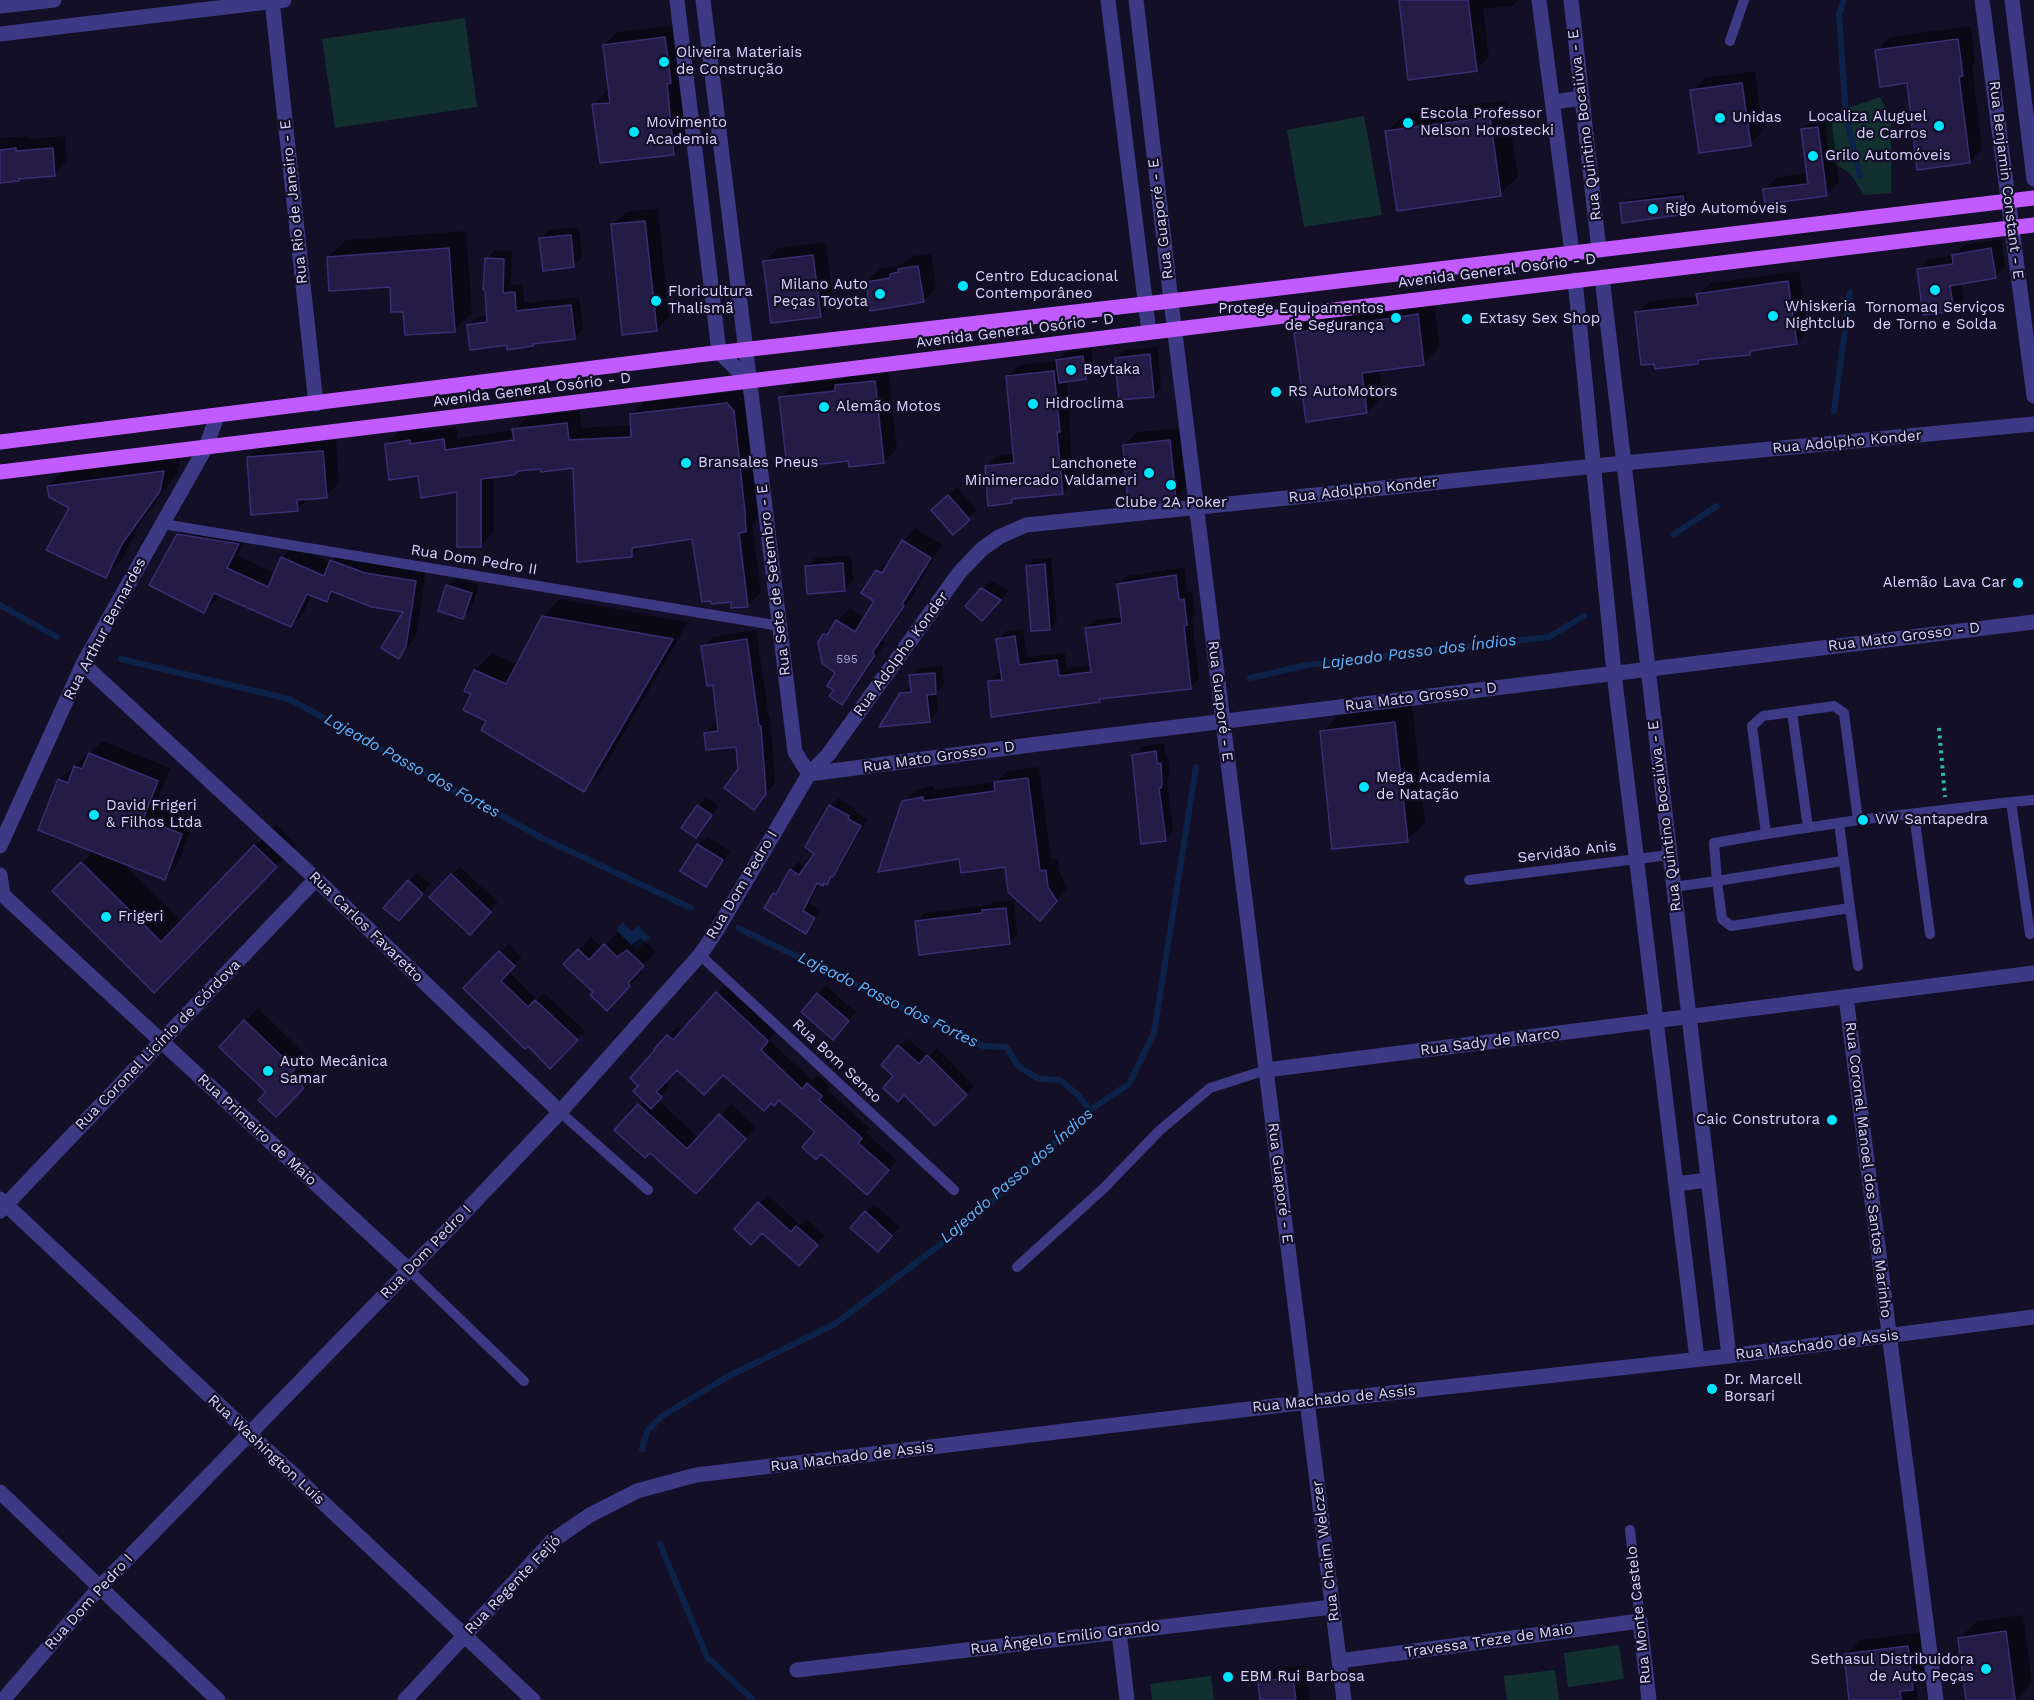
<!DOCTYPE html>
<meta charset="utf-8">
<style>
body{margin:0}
canvas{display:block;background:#130f26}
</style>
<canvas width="2034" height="1700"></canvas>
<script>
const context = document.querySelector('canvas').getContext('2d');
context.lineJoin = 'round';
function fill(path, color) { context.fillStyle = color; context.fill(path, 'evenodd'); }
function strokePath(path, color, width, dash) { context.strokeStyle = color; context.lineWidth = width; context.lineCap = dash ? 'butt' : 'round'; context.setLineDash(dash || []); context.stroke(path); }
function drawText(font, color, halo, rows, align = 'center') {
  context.font = font + ' "Work Sans",sans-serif'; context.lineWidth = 4.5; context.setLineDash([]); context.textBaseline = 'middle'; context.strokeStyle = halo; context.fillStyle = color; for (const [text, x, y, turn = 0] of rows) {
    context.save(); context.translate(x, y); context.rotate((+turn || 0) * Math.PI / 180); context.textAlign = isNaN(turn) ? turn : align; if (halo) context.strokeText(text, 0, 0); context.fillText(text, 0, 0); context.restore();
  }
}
fill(new Path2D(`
 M465 18 477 107 335 128 322 39Z
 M1880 97 1891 118V193L1864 195 1850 173 1829 160 1825 116Z
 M1364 116 1382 215 1304 227 1287 130Z
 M1619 1645 1624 1679 1568 1687 1564 1653Z
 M1555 1670 1559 1700H1507L1504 1676Z
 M1211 1676 1214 1700H1152L1150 1684Z`), '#12302f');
fill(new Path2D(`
 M623 922 632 931 638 926 650 937 637 950 616 930Z`), '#0c2248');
fill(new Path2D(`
 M1400 0H1518L1513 6 1483 9 1489 57 1476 70Z
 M678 25 680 72 686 140 673 153 594 104 607 91H610L604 45 617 32Z
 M1971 26 1975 62 1972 65 1982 149 1969 162 1908 82 1877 50 1890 37Z
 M1755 71 1763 131 1750 144 1692 91 1705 78Z
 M1507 100 1518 177 1500 194 1387 132 1405 114Z
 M1831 114 1839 182 1826 195 1764 190 1777 177 1808 173 1803 129 1816 116Z
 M28 136V139L65 136 67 161 54 174 0 180V138Z
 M1686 192 1689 209 1685 213 1621 204 1625 200Z
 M658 208 669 317 656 330 613 225 626 212Z
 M579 227 582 257 574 266 541 239 549 230Z
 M466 231 472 313 454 330 405 310 391 285 328 257 346 240Z
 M2001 239 2005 266 1995 277 1961 283 1964 299 1953 309 1919 269 1929 259 1954 255 1964 245Z
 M826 242 833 302 820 315 765 261 778 248Z
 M495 250 512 251 511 285 523 284 524 303 579 297 583 329 574 338 535 342 532 345 508 344 469 325 477 317 488 315 486 259Z
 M931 253 936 288 923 301 867 282 880 269 899 266 913 256Z
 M1799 271 1808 331 1796 343 1754 349 1750 353 1702 359 1697 363 1637 313 1649 301 1698 296 1710 283Z
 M1433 298 1440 347 1424 363 1379 369 1383 396 1367 412 1296 333 1312 317Z
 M1158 347 1161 387 1153 395 1116 358 1125 350Z
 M1091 349 1094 369 1085 377 1067 380 1073 482 1062 493 1017 497 1012 502 986 467 997 456 1015 454 1008 376 1019 365 1057 361 1066 352Z
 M888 368 897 449 884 462 850 459 781 397 794 384 844 379 849 373Z
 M740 391 746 398 758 518 752 524 761 592 748 605 732 600 693 538 642 545 631 555 574 467 517 470 493 476 494 532 481 545 459 491 419 474 386 444 399 431 422 428 423 432 456 427 458 438 514 430 527 417 580 411 581 428 632 425 631 415 644 402Z
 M1182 428 1188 485 1175 498 1124 445 1137 432Z
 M336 438 339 483 326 496 309 498 297 509 248 458 261 445Z
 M180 455 178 472 139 525 123 558 106 576 71 507 48 486 66 469Z
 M957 487 977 510 954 533 941 502Z
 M190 523 249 533 238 556 275 573 282 558 294 546 331 562 343 549 426 569 417 633 410 645 399 657 405 610 336 591 327 600 312 594 303 614 291 626 219 593 216 600 204 611 178 535Z
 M915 528 942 545 914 591 915 592 883 640 886 642 854 691 842 703 836 689 837 672 824 634 850 608 866 618 876 601 877 571 890 559 892 560 903 541Z
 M851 555 853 581 844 590 807 567 815 558Z
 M1051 558 1057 622 1050 629 1027 566 1034 559Z
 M1184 567 1187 592H1192L1195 615 1192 618 1199 679 1191 688 1102 697 1099 701 990 682 998 673H1003L998 640 1006 631 1023 629 1027 657 1065 653 1067 668 1092 665 1087 628 1095 620 1123 617 1119 584 1127 576Z
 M456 578 479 585 471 609 463 617 447 586Z
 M991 580 1008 591 990 611 967 606Z
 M560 599 688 622 601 773 584 790 488 720 473 693 466 690 475 670 492 653 517 665 543 616Z
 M756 630 769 717H770L775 783 754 808 739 770 737 745 705 733 715 723H719L714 683 703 647 713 637Z
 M943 666 944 684 936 693 938 712 929 720 901 694 912 685 911 676 919 668Z
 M1412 705 1425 823 1407 840 1322 732 1339 714Z
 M103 741 170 768 155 806 194 821 177 865 164 878 121 861 182 922 276 825 297 845 154 991 54 891 96 849 59 780Z
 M1164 743 1165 756H1168L1170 773 1167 780 1173 831 1165 840 1133 755 1142 747Z
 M1039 767 1051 859H1058L1060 874 1068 888 1040 919 1006 865 961 858 904 802 916 790 934 786 935 790 996 782 1007 771Z
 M706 797 719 806 696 837 698 806Z
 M838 798 855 808 854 811 867 819 840 868 826 883H820L809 903 821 910 813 925 806 932 774 894 783 885 791 870 798 862 806 868 816 853 807 847 831 806Z
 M707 837 730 851 714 877 706 885 698 845Z
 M460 867 498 902 470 932 431 897Z
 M417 873 430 884 407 911 409 881Z
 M1014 900 1017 934 1009 943 917 922 925 913 989 905 992 902Z
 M618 932 631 945 641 938 656 952 639 969 642 972 620 996 596 992 566 964 591 937 603 948Z
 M509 944 522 957 508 971 537 1000 544 993 585 1031 550 1067 465 988Z
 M726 984 776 1031 769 1040 812 1080 818 1075 830 1086 827 1090 870 1128 866 1133 897 1160 876 1184 779 1098 723 1073 677 1068 664 1082 670 1087 658 1100 699 1138 731 1104 756 1127 707 1181 650 1151 617 1130 644 1100 668 1036 677 1027 683 1032Z
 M826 986 856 1012 841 1029 818 994Z
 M258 1008 306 1055 302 1060 316 1074 276 1115 245 1021Z
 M907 1038 928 1056 937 1048 974 1086 935 1124 904 1093 895 1076 899 1046Z
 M768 1195 800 1225 806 1219 825 1236 807 1255 763 1231 736 1229Z
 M874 1204 900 1227 886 1242 866 1212Z
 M2023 1615 2032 1683 2015 1700H1967L1959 1638 1977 1621Z
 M1922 1632 1927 1673 1916 1685 1918 1700H1851L1845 1655 1860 1640Z
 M1305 1665 1310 1700H1262L1259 1683 1272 1669Z`), '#0007');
strokePath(new Path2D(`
 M1844 0 1839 14 1846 116 1860 176
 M1834 411 1850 293
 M1674 534 1717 506
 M0 605 57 637
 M121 659 289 699 542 838 691 908
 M1250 678 1307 665 1549 637 1584 616
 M738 928 983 1046 1006 1047 1019 1067 1039 1079 1060 1080 1077 1094 1090 1110
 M642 1449 647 1431 662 1416 727 1377 835 1324 974 1219 1090 1110 1129 1084 1154 1033 1196 767
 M660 1544 707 1657 753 1700`), '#0c2248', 6);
const building = new Path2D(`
 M1399 0H1468L1477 71 1408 80Z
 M665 37 671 83 667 84 674 155 600 163 592 104 610 103 603 45Z
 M1958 39 1963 76 1959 77 1970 163 1917 170 1907 83 1880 87 1875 50Z
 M1742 83 1751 146 1699 153 1690 90Z
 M1490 117 1501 196 1397 211 1385 131Z
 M1818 127 1827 196 1765 204 1763 189 1808 184 1801 129Z
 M16 148V151L53 148 55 176 19 179V181L0 183V150Z
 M1683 196 1686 214 1622 223 1620 203Z
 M645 221 657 331 622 335 611 224Z
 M571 235 574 267 543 271 539 238Z
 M449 248 455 332 405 335 403 312H391L390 287 329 291 327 257Z
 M1991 248 1996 278 1950 286 1954 311 1923 315 1917 269 1953 264 1952 255Z
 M813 255 821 317 771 323 763 261Z
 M485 258 504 259 503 293 515 292 516 311 571 305 575 339 533 344V346L507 350V345L470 350 467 325 487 322 485 290 483 289Z
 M918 266 924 302 870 311 866 282 890 278V274L899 272 898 269Z
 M1788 281 1797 344 1750 351V355L1698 360V364L1655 369 1654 364 1641 365 1635 312 1698 305 1696 294Z
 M1418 314 1424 365 1362 373 1367 413 1306 422 1294 333Z
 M1150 354 1154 397 1119 400 1115 358Z
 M1083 356 1086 379 1059 383 1056 360Z
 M1054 371 1060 432H1057L1063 494 1012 499V503L988 506 985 466 1014 463 1006 376Z
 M875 381 884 463 849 467 848 461 787 468 779 397 835 391V385Z
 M727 403 734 411 745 512 746 532 739 533 748 607 731 608V602L711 604 710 601 702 602 692 539 632 548V557L577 562 573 468 541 472 540 469 518 471 514 475 481 479V547H457V492L421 498 418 476 389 480 385 444 410 440V444L444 439 445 450 514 440 512 429 567 423 569 440 631 437 630 414Z
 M1170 440 1176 500 1128 505 1123 445Z
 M323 451 327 498 297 500 298 511 251 515 247 457Z
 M164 471 160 491 122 544 106 578 46 550 69 508 49 497 47 486Z
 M948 495 970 520 953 535 931 510Z
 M177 534 239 544 227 568 268 587 281 557 324 576 330 560 365 573 416 581 406 646 399 659 381 648 403 612 372 607 331 591 327 602 307 594 291 627 214 593 204 613 149 585Z
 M902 540 931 558 902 604 904 606 872 653 875 655 842 705 829 696 834 690 827 686 835 673 822 663 818 642 823 634 827 635 836 620 855 632 874 601 861 593 876 570 882 573Z
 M843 563 845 591 807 594 805 566Z
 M1045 564 1050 630 1031 631 1026 566Z
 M1176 575 1179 600 1184 599 1187 625 1184 626 1191 689 1099 699 1100 702 991 717 988 681 1002 680 996 639 1015 636 1019 665 1057 660 1059 676 1091 672 1085 628 1122 623 1117 584Z
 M446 585 472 593 463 619 438 611Z
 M981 588 1001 600 982 621 965 606Z
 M542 616 673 639 584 792 481 730 486 721 463 710 471 694 464 691 474 670 506 684Z
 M747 639 759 726H761L766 794 754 810 724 788 738 769 736 747 706 750 704 733 718 731 713 685 707 686 701 646Z
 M935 673 936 694 927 695 930 722 879 727 900 693 911 692 909 675Z
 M1395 722 1408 842 1332 849 1320 731Z
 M1156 751 1157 764 1161 763 1162 783 1161 788H1159L1166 841 1141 844 1132 755Z
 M89 753 158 781 143 819 182 834 165 880 38 830 58 779 68 783 74 766 82 769Z
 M1028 778 1040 871 1046 870 1048 887 1057 901 1040 921 1008 892 1005 867 961 873 959 859 878 872 902 801 923 797V801L995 791 994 782Z
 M697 805 712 815 696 838 681 828Z
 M829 805 849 816 848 819 861 826 833 877 831 876 827 885 824 883 823 886 817 883 803 911 815 918 806 934 764 908 773 893 776 894 790 869 799 875 814 854 805 847Z
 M697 844 723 860 706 887 680 871Z
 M254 845 277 867 154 993 52 891 81 862 161 942Z
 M451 874 491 912 470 935 429 897Z
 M408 880 423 894 399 921 383 908Z
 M1006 908 1010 944 919 955 915 921 982 913V910Z
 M604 944 617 957 627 950 644 966 628 983 630 986 607 1011 590 995 593 992 563 964 578 949 589 960Z
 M499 951 515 966 501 981 528 1007 535 1000 578 1040 550 1069 528 1046 525 1049 463 988Z
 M716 992 768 1041 761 1050 802 1089 807 1083 822 1096 819 1100 862 1138 858 1143 889 1170 867 1195 821 1154 816 1160 802 1147 815 1132 779 1100 774 1106 771 1103 764 1111 723 1075 704 1095 677 1070 656 1092 662 1097 651 1109 633 1091 638 1086 630 1078 655 1050 654 1049 667 1035 673 1040Z
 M817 993 849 1021 833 1040 801 1012Z
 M244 1020 295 1069 290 1074 304 1088 276 1117 258 1100 266 1092 219 1047Z
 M898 1045 919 1064 927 1055 967 1095 935 1126 904 1095 898 1102 883 1088 893 1076 881 1065Z
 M638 1104 687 1149 719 1114 746 1139 696 1194 650 1153 645 1158 614 1130Z
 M758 1202 791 1232 796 1226 818 1245 799 1266 762 1233 751 1245 734 1229Z
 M865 1211 892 1236 878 1252 850 1228Z
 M2006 1631 2015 1700H1966L1958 1638Z
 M1908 1646 1913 1690 1900 1691 1901 1700H1849L1844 1654Z
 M1293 1677 1296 1700H1260L1258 1682Z`);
fill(building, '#241b47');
strokePath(building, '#3b2d73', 1.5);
strokePath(new Path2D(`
 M1939 728 1945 797`), '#2fb8b0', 4, [3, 4.5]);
strokePath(new Path2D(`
 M1730 41 1744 0
 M163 524 780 626
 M1834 706 1844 713 1858 820 1766 834 1752 726 1763 716Z
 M1792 712 1808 828
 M1914 814 1930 934
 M1858 820 2011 802
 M1839 823 1850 908
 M1766 834 1714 843 1717 881 1842 861
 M1469 880 1669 855
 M1673 887 1717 881 1722 919 1731 926 1850 908 1858 966
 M2030 934 2011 802 2034 800
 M700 955 954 1190
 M560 1112 648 1190
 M1017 1267 1104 1188 1159 1131 1210 1088 1266 1070
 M409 1270 524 1381
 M1630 1530 1640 1621`), '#3d3a85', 10);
strokePath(new Path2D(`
 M272 0 316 404
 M1108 0 1149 332
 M1136 0 1171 301 1344 1700
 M1982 0 2034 396
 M2012 0 2034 179
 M1602 277 1729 1356
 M1575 280 1614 673 1697 1359
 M83 664 316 879 560 1112
 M809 774 828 755 959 573 982 549 999 537 1026 525 1624 463 2034 424
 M0 846 83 664 206 447 217 416
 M0 875 3 895 409 1270
 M1846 997 1936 1700
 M1266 1070 2034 973
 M1676 1184 1708 1180
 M0 1199 533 1700
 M0 1492 218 1700
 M1119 1632 1127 1700
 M1339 1661 1640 1621 1649 1700
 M797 1670 1332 1607
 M405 1700 552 1541 590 1515 637 1491 696 1475 1308 1402 1729 1356 2034 1317`), '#3d3a85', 15);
strokePath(new Path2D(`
 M677 0 719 352 750 382
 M703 0 795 752 809 774
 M1539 0 1572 253
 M1571 0 1599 250
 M0 6 54 0
 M0 34 284 0
 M1553 102 1582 98
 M809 774 1038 744 2034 622
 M0 1211 316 879
 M3 1700 100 1587 443 1235 560 1112 700 955 717 930 809 774`), '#3d3a85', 15);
strokePath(new Path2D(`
 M0 442 698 355 1171 301 2034 198
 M0 472 2034 225`), '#c25bff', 15);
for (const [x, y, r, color] of [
 [664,62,6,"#00e5ff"],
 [1720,118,6,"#00e5ff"],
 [1408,123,6,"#00e5ff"],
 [1939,126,6,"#00e5ff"],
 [634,132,6,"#00e5ff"],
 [1813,156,6,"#00e5ff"],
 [1653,209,6,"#00e5ff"],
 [963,286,6,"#00e5ff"],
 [1935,290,6,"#00e5ff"],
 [880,294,6,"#00e5ff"],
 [656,301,6,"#00e5ff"],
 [1773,316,6,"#00e5ff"],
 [1396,318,6,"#00e5ff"],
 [1467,319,6,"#00e5ff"],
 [1071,370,6,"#00e5ff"],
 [1276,392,6,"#00e5ff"],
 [1033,404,6,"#00e5ff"],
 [824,407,6,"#00e5ff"],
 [686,463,6,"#00e5ff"],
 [1149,473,6,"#00e5ff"],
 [1171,485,6,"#00e5ff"],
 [2018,583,6,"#00e5ff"],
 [1364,787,6,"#00e5ff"],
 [94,815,6,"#00e5ff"],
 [1863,820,6,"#00e5ff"],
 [106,917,6,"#00e5ff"],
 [268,1071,6,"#00e5ff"],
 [1832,1120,6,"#00e5ff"],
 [1712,1389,6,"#00e5ff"],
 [1986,1669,6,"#00e5ff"],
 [1228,1677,6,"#00e5ff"]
]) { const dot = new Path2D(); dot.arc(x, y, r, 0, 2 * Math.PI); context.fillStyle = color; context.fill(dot); strokePath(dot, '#130f26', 2); }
drawText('12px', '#aca6d1', null, [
 ["595",847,659]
]);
drawText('15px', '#d9d4ff', '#130f26', [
 ["Oliveira Materiais",676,53],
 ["de Construção",676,70],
 ["Escola Professor",1420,114],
 ["Nelson Horostecki",1420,131],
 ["Localiza Aluguel",1927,117,"right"],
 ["de Carros",1927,134,"right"],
 ["Unidas",1732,118],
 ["Movimento",646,123],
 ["Academia",646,140],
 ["Grilo Automóveis",1825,156],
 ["Rigo Automóveis",1665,209],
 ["Centro Educacional",975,277],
 ["Contemporâneo",975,294],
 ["Milano Auto",868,285,"right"],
 ["Peças Toyota",868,302,"right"],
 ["Floricultura",668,292],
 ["Thalismã",668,309],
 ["Whiskeria",1785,307],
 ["Nightclub",1785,324],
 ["Tornomaq Serviços",1935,308,"center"],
 ["de Torno e Solda",1935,325,"center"],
 ["Protege Equipamentos",1384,309,"right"],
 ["de Segurança",1384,326,"right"],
 ["Extasy Sex Shop",1479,319],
 ["Baytaka",1083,370],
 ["RS AutoMotors",1288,392],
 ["Hidroclima",1045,404],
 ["Alemão Motos",836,407],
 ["Bransales Pneus",698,463],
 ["Lanchonete",1137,464,"right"],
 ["Minimercado Valdameri",1137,481,"right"],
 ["Clube 2A Poker",1171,503,"center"],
 ["Alemão Lava Car",2006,583,"right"],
 ["Mega Academia",1376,778],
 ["de Natação",1376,795],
 ["David Frigeri",106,806],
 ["& Filhos Ltda",106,823],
 ["VW Santapedra",1875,820],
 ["Frigeri",118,917],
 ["Auto Mecânica",280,1062],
 ["Samar",280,1079],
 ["Caic Construtora",1820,1120,"right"],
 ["Dr. Marcell",1724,1380],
 ["Borsari",1724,1397],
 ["Sethasul Distribuidora",1974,1660,"right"],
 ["de Auto Peças",1974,1677,"right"],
 ["EBM Rui Barbosa",1240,1677]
], 'left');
drawText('15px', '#d9d4ff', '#130f26', [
 ["Rua Quintino Bocaiúva - E",1585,125,-97],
 ["Rua Benjamin Constant - E",2006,180,83],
 ["Rua Rio de Janeiro - E",294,202,-96],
 ["Rua Guaporé - E",1161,219,-97],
 ["Avenida General Osório - D",1497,271,-7],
 ["Avenida General Osório - D",1015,331,-7],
 ["Avenida General Osório - D",532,390,-7],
 ["Rua Adolpho Konder",1847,442,-5],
 ["Rua Adolpho Konder",1363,490,-6],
 ["Rua Dom Pedro II",474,560,9],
 ["Rua Sete de Setembro - E",774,580,-97],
 ["Rua Arthur Bernardes",105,629,-62],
 ["Rua Mato Grosso - D",1904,637,-7],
 ["Rua Adolpho Konder",901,654,-54],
 ["Rua Mato Grosso - D",1421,697,-7],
 ["Rua Guaporé - E",1220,701,83],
 ["Rua Mato Grosso - D",939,757,-8],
 ["Rua Quintino Bocaiúva - E",1665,816,-97],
 ["Servidão Anis",1567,852,-7],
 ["Rua Dom Pedro I",742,885,-59],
 ["Rua Carlos Favaretto",366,927,44],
 ["Rua Sady de Marco",1490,1042,-7],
 ["Rua Coronel Licínio de Córdova",158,1045,-46],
 ["Rua Bom Senso",837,1061,43],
 ["Rua Primeiro de Maio",257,1130,43],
 ["Rua Coronel Manoel dos Santos Marinho",1868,1170,83],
 ["Rua Guaporé - E",1280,1183,83],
 ["Rua Dom Pedro I",426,1252,-46],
 ["Rua Machado de Assis",1817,1345,-7],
 ["Rua Machado de Assis",1334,1399,-6],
 ["Rua Washington Luís",266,1450,43],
 ["Rua Machado de Assis",852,1457,-7],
 ["Rua Chaim Welczer",1326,1551,-97],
 ["Rua Regente Feijó",513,1585,-46],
 ["Rua Dom Pedro I",89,1602,-48],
 ["Rua Monte Castelo",1639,1615,-96],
 ["Rua Ângelo Emílio Grando",1065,1638,-7],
 ["Travessa Treze de Maio",1489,1641,-8]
]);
drawText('italic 16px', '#62b6ff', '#130f26', [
 ["Lajeado Passo dos Índios",1419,652,-7],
 ["Lajeado Passo dos Fortes",412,766,29],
 ["Lajeado Passo dos Fortes",888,1000,26],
 ["Lajeado Passo dos Índios",1017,1176,-41]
]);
</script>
